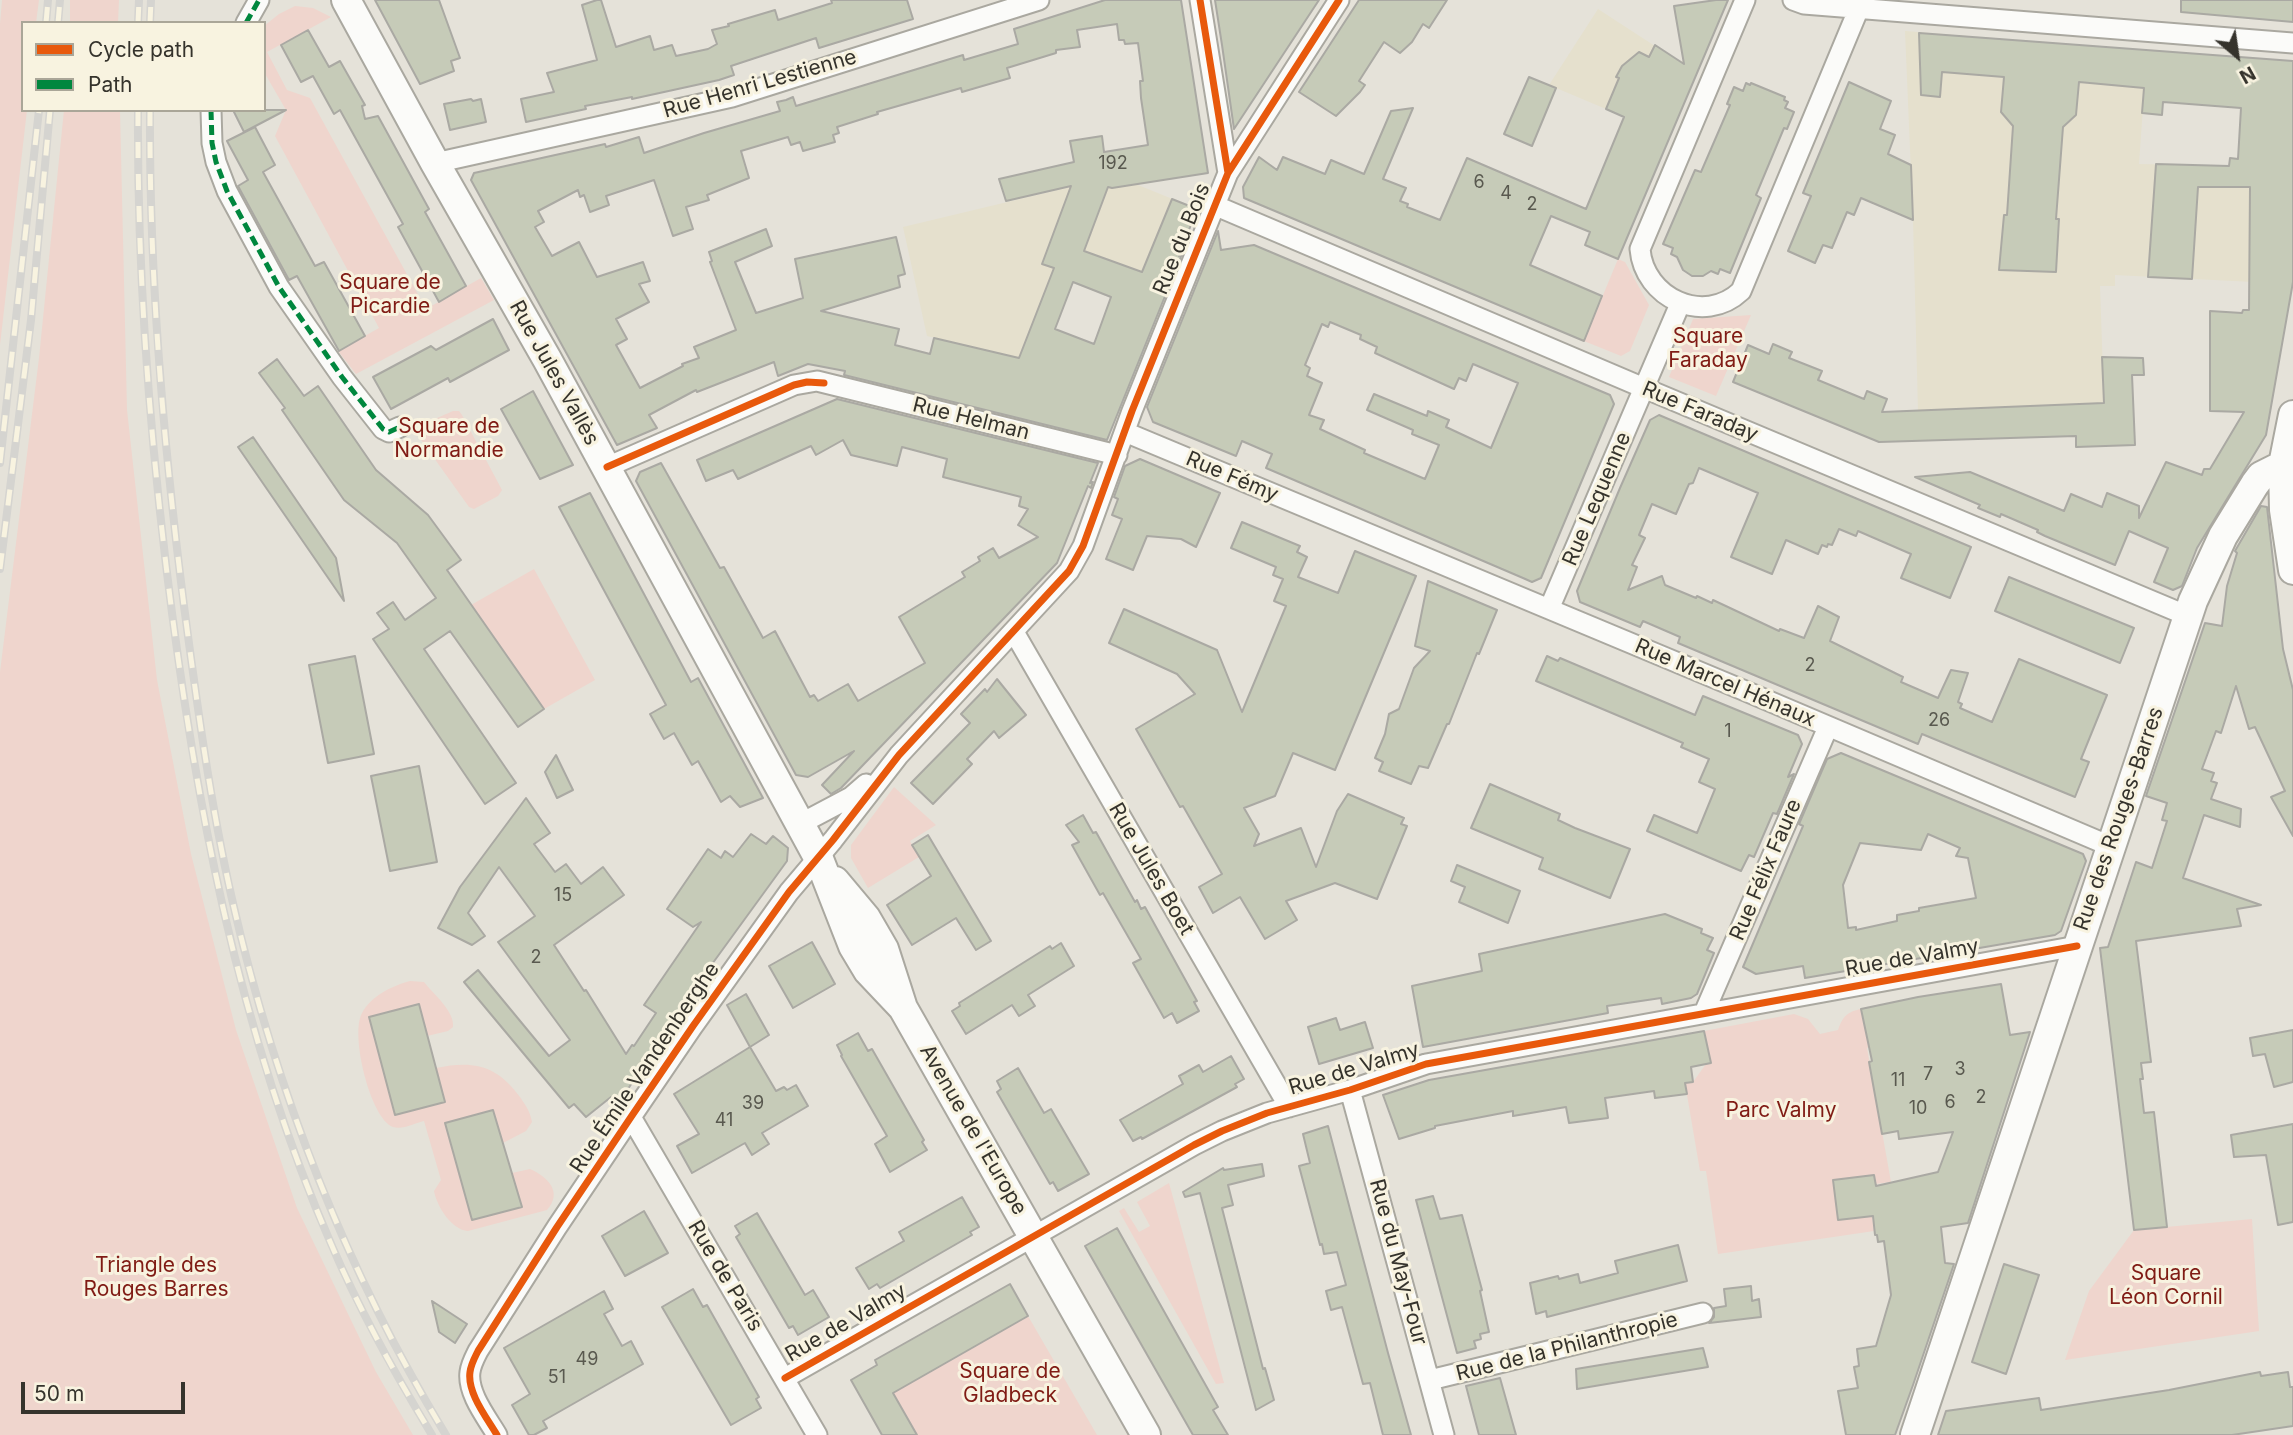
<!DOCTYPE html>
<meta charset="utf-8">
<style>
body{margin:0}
#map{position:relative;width:2293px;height:1435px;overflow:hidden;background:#e5e2d9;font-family:Inter,sans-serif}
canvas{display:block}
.legend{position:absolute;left:21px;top:21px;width:245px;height:91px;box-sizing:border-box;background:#f8f3e0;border:2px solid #aaa698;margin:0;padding:9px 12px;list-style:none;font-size:21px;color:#35332c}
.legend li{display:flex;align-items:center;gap:14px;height:35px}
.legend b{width:35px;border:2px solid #aaa698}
.north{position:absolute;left:2202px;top:21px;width:70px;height:70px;-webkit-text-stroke:5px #f8f3e0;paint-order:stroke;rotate:151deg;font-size:19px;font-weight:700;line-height:28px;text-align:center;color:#35332c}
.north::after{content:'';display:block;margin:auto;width:24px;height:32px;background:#35332c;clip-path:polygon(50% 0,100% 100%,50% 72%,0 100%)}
.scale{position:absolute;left:21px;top:1382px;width:164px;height:32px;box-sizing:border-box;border:4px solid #35332c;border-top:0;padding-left:9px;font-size:21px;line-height:24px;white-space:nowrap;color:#35332c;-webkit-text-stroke:5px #f8f3e0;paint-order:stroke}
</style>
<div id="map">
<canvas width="2293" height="1435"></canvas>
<ul class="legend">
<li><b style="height:9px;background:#e8590c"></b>Cycle path</li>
<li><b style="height:9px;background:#00873e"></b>Path</li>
</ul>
<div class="north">N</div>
<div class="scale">50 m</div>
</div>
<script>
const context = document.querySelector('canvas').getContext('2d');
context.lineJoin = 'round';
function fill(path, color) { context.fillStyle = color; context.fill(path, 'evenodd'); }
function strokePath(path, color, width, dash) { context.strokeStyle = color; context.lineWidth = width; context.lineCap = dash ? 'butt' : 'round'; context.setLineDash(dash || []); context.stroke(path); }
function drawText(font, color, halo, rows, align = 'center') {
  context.font = font + ' Inter,sans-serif'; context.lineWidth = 6; context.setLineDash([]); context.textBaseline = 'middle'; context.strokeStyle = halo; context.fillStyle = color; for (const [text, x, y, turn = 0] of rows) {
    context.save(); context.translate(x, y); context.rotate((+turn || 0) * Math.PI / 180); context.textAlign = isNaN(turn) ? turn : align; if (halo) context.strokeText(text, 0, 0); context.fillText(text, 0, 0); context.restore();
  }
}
fill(new Path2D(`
 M1598 9 1678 61 1703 60 1670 136 1549 85Z
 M1905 31 2147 50 2139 164 2293 167V284L2115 275V286H2100L2104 403 1918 411 1913 220Z
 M1116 176 1197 209 1156 315 1073 283 1042 363 927 336 903 227Z`), '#e5e0cd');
fill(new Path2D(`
 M2 0H39L36 23H23V110H27L0 345V24Z
 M70 0H119L118 23H70Z
 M295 6 313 8 331 17 267 52 287 90 310 98 426 309 481 278 494 300 356 374 338 351 379 328 275 136 286 110 264 72V26L279 14Z
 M64 110H120L127 410 157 680 191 854 236 1030 297 1208 376 1372 413 1435H0V672L39 358Z
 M1618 259 1625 262 1649 305 1630 351 1621 356 1584 341Z
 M1751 315 1716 396 1669 377 1693 319Z
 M453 411H459L462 415 502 490 498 496 474 509 469 507 419 437C420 422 441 417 453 411Z
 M534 569 595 680 544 709 471 605Z
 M894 787 936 825 910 841 919 857 868 888 851 858V845Z
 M410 981 424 982C433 994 455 1011 453 1027L448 1031 427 1036 419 1004 369 1018 395 1115 445 1102 436 1068C473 1060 497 1065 520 1097 526 1106 530 1111 532 1122L526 1131 503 1143 493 1110 445 1123 472 1220 521 1207 512 1173 530 1169C548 1177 563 1192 547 1210L468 1231C452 1230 437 1207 434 1191L441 1180 424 1121C415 1123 403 1130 393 1127 370 1118 350 1034 362 1013 371 996 392 986 410 981Z
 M1861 1009 1869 1047 1867 1048 1891 1182 1875 1184 1874 1175 1833 1180 1838 1220 1872 1216 1874 1231 1718 1254 1706 1171H1700L1685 1083 1693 1082 1706 1064 1710 1063 1704 1031 1794 1014 1808 1019 1820 1034 1838 1030C1843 1016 1847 1012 1861 1009Z
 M1169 1183 1224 1383 1216 1384 1119 1211 1124 1208 1139 1232 1150 1226 1137 1202Z
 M2252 1219 2259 1331 2065 1360 2089 1291 2134 1230Z
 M1028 1316 1097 1435H917L893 1393Z`), '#efd5cd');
const building = new Path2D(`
 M375 0H439L460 58 451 61 454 71 420 84Z
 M597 0H601L616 47 650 36 654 50 672 45 676 56 708 49 717 44 712 30 729 26 728 24 775 10 778 20 832 3 831 0H907L913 19 819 48 816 38 731 66 734 75 719 80 632 99V97L585 106 586 109 526 122 521 99 554 92 547 73 597 60 582 5Z
 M1105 0H1181L1208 173 1112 188 1108 187 1084 251 1142 272 1172 199 1197 209 1179 256 1182 254 1107 440 844 375 845 371 808 364 778 376 774 362 697 392 696 390 649 415 657 428 617 445 471 180 474 173 605 144 606 147 639 137 644 153 704 133 780 111 777 102 786 100 793 97 796 106 963 55 964 60 1018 44 1014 29ZM1117 24 1119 40H1124L1125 44 1138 43 1143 81H1140L1141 98 1148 145 1104 152 1102 136 1070 141 1074 162 999 179 1006 201 1071 186 1042 264 1054 268 1019 358 934 338 930 354 895 345 899 329 821 311 900 287 898 276 905 274 896 237 795 259 803 298 756 313 735 262 772 246 766 229 709 252 712 261 710 262 736 330 694 347 699 358 682 364 683 366 640 388 616 345 627 339 616 319 649 302 639 284 650 281 643 262 597 277 579 242 552 256 535 227 544 222 538 211 578 190 580 197 584 195 590 212 609 205 606 196 654 180 673 236 693 229 686 207 709 200 707 195 749 178 741 151 788 137 791 145 800 142 803 151 835 142 833 135 839 133 837 127 878 114 877 112 961 88 962 92 1010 78 1007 68 1056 53V50L1080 47 1077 30ZM1073 282 1111 297 1094 344 1055 329Z
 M1215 0H1319L1234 129 1222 45Z
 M1359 0H1447L1429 28 1423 24 1412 42 1400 53 1384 42 1359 81 1365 85 1360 92 1336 116 1299 92Z
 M1716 0H1728L1618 259 1585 245 1590 232 1551 216 1530 265 1602 296 1584 341 1244 198 1243 187 1259 157 1277 170 1283 157 1325 174 1331 160 1364 174 1391 111 1413 108 1383 179 1406 188 1400 201 1408 204 1407 207 1440 220 1467 158 1586 209 1624 117 1606 109 1619 78 1616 77 1622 66 1639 52 1649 57 1655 45 1684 64 1674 6Z
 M2181 0H2293V22L2181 12Z
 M308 30 329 67 340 61 365 105 362 106 365 119 378 116 429 209 425 212 466 286 439 302 398 227 403 224 340 110 334 114 313 76 301 82 281 45Z
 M1919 33 2293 61V282L2266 435 2197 548 2182 586 2173 590 2154 582 2168 548 2129 531 2115 565 2045 536 2037 532 2038 530 2001 514 2000 517 1978 508 1980 505 1915 477 1970 472 2064 511 2071 494 2102 507 2107 493 2139 506V518L2166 462 2202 475 2204 469H2210L2244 412 2210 411V311L2242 313 2243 310H2249L2250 187H2198L2192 279 2148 277 2156 164 2229 166 2230 158 2238 159 2241 108 2163 102 2162 115 2142 113 2144 88 2079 82 2076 115 2063 127 2056 219H2059L2056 272 1999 270 2004 215H2007L2013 126 2001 112 2004 77 1942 72 1940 97 1921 95Z
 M1529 77 1556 88 1532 146 1504 134Z
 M1849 82 1891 101 1880 129 1895 135 1888 154 1911 165 1913 220 1861 198 1854 215 1847 212 1832 248 1823 245 1815 263 1788 251 1811 196 1803 193Z
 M1746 83 1750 85 1751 83 1785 97 1784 100 1788 102 1785 108 1794 112 1787 129 1784 128 1756 195 1761 198 1730 273 1720 269 1718 274 1711 271 1703 276H1692L1683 270 1677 257 1671 254 1673 248 1663 244 1695 170 1701 172 1730 105 1727 104 1734 87 1743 91Z
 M471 99 473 101 481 99 486 122 450 130 444 104Z
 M233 110H286L244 132Z
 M255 127 275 165 263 172 315 266 324 262 365 336 339 351 297 276 289 280 238 186 248 180 227 141Z
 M1218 231 1221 250 1254 245 1610 395 1614 404 1541 578 1532 582 1523 578 1266 468 1272 454 1242 441 1236 456 1153 422 1147 407ZM1330 322 1361 335 1360 339 1377 347 1375 353 1454 389 1459 378 1466 381 1473 364 1518 383 1491 448 1446 427 1449 420 1428 411 1427 416 1374 394 1367 410 1413 430 1412 434 1439 445 1425 479 1364 453 1365 450 1320 429 1324 420 1309 415 1322 383 1307 376 1310 368 1305 365 1322 324 1328 327Z
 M493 319 509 350 450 382 448 378 391 409 373 377 431 346 436 350Z
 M1773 344 1792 352 1789 358 1822 371 1818 380 1864 399 1867 391 1887 399 1882 412 2104 403 2102 357 2143 358 2144 375H2132L2135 445 2076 447V436L1879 442 1733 382 1748 345 1769 354Z
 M277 359 304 396 318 386 376 470 428 515 461 560 447 570 544 709 518 727 450 631 424 649 516 783 485 804 373 639 389 629 377 613 393 602 405 620 436 598 397 543 344 500 282 410 285 408 259 373Z
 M533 391 573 465 540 479 501 409Z
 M837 399 1098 463 1090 483 1093 482 1091 488 1088 486 1057 563 841 788 831 794 822 785 854 751 808 777 796 775 636 481 640 472 661 463 720 568 724 567 763 638 775 631 810 697 814 695 818 701 848 684 858 701 925 663 899 617 965 577 962 572 980 561 978 557 993 548 999 558 1038 537 1018 525 1028 509 1019 506 1021 497 943 477 947 459 902 447 897 466 851 455 843 440 816 455 811 446 738 479 733 470 706 481 697 460Z
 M1659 415 1971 547 1950 598 1901 578 1911 554 1858 531 1856 536 1839 529 1832 545 1828 544 1827 547 1822 545 1818 554 1786 540 1772 574 1731 557 1758 493 1699 468 1693 483 1689 484 1676 514 1652 504 1639 535 1645 538 1632 565 1637 567 1628 590 1662 576 1665 585 1696 598 1697 596 1712 603 1713 600 1779 631 1780 629 1804 638 1818 606 1839 617 1830 641 1903 677 1901 682 1938 698 1951 670 1968 673 1958 702 1962 704 1960 708 1992 722 2019 659 2107 695 2081 759 2089 762 2075 797 1922 734 1918 744 1678 643 1680 637 1643 621 1640 627 1580 602 1577 591 1620 488 1650 420Z
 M253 437 336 558 344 601 238 447Z
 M1140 459 1220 493 1196 547 1181 539 1147 536 1133 570 1106 559 1122 519 1112 515 1118 499 1114 497 1125 466Z
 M590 493 691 682 698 678 763 798 740 807 730 796 721 802 698 761 692 765 674 733 664 739 650 714 666 705 559 507Z
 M2261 506 2267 507 2283 649 2293 690V836L2271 797 2285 791 2255 727 2249 729 2236 686 2221 733 2216 731 2202 769 2214 773 2211 781 2217 783 2211 799 2241 809 2240 827 2204 815 2183 878 2261 905 2237 909 2241 926 2136 941 2151 1062 2141 1063 2143 1079H2140L2144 1113 2154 1112 2167 1227 2134 1230 2100 948 2108 947 2136 862 2152 868 2167 821 2162 820 2167 803 2146 796 2205 623 2222 626 2227 586 2237 553 2235 551Z
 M1242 522 1300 546 1297 552 1307 557 1298 577 1338 593 1355 551 1416 576 1335 770 1293 753 1275 796 1244 808 1259 834 1254 846 1301 828 1316 867 1337 811 1348 794 1404 818 1401 824 1407 826 1377 899 1335 883 1286 901 1297 920 1265 939 1240 897 1213 913 1199 887 1222 874 1183 806 1180 807 1136 729 1195 694 1177 674 1109 643 1124 609 1217 650 1242 712 1286 606 1274 601 1283 579 1273 575 1276 567 1231 548Z
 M2009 577 2134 628 2120 663 1995 611Z
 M1428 581 1497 610 1479 654 1477 653 1449 724H1447L1428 768 1419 766 1411 784 1379 771 1383 762 1375 758 1385 734 1389 714 1399 709 1414 668 1430 651 1415 646Z
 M355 656 374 754 328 763 309 665Z
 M1547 656 1558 661 1560 658 1695 715 1703 696 1798 735 1802 744 1788 777 1794 774 1777 814 1773 813 1754 857 1749 855 1741 871 1647 831 1654 815 1697 833 1715 789 1699 782 1709 759 1681 747 1683 743 1536 681Z
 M997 679 1026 715 999 738 994 731 967 759 972 764 933 804 911 783 970 723 961 714 985 689 987 692Z
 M1841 753 2083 854 2086 861 2061 931 2055 935 1805 978 1803 966 1756 974 1743 967 1803 826 1799 824 1827 759ZM1928 834 1960 848 1956 856 1968 858 1976 898 1919 908V911L1897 915V921L1856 930V927L1848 928 1843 885 1860 843 1921 850Z
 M556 755 573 790 557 798 545 772Z
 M419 766 437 862 390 871 371 776Z
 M1490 784 1560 814 1558 820 1575 828 1630 849 1610 898 1539 869 1543 858 1471 828Z
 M526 798 550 833 534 844 555 872 566 864 581 884 603 867 624 895 554 945 584 991 586 990 626 1054 632 1045 634 1046 656 1013 644 1005 701 922 693 927 667 909 708 849 721 858 725 851 733 857 751 834 766 844 773 836 788 848 787 861 707 971 653 1048 657 1045 622 1098 615 1100 611 1097 586 1117 574 1104 569 1108 464 982 478 970 549 1056 570 1040 498 942 535 916 499 867 468 913 485 936 472 945 438 928 460 887Z
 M1083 815 1093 833 1096 832 1135 902 1137 900 1141 909 1145 907 1197 1001 1194 1002 1199 1011 1177 1023 1172 1013 1164 1018 1133 963 1141 959 1103 893 1100 895 1072 845 1079 842 1066 825Z
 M928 835 991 941 976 950 956 918 912 945 887 905 931 876 912 845Z
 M1457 865 1520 891 1508 923 1459 902 1465 887 1451 881Z
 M1665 914 1702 929 1701 933 1713 938 1707 950 1714 953 1697 994 1691 998 1662 1004 1661 998 1607 1006 1608 1013 1423 1047 1412 986 1482 971 1479 954Z
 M812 942 835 984 793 1008 769 966Z
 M1061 943 1074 966 1028 995 1035 1006 1019 1016 1012 1005 966 1034 952 1011 960 1006 959 1003 1050 946 1052 949Z
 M2001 984 2010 1035 2030 1032 1968 1223 1941 1227 1945 1263 1954 1264 1913 1385 1895 1435H1846L1838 1391 1858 1388 1854 1367 1859 1366 1857 1349 1876 1346 1891 1295 1884 1241 1878 1242 1877 1235H1875L1873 1216 1838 1220 1833 1180 1874 1175 1876 1186 1938 1172 1953 1132 1899 1139 1898 1131 1882 1134 1869 1062 1872 1061 1861 1009 1918 997Z
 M746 994 769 1035 750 1047 727 1005Z
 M419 1004 445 1102 395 1115 369 1017Z
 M1336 1018 1340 1030 1365 1022 1373 1048 1319 1064 1308 1027Z
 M2293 1030V1082L2274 1087 2265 1054 2253 1056 2250 1038Z
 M1704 1031 1711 1063 1691 1067 1693 1082 1685 1083 1687 1094 1655 1098 1654 1091 1605 1098 1608 1118 1569 1123 1566 1107 1513 1116V1111L1435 1126V1128L1399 1139 1383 1095 1429 1080Z
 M858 1033 868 1051 872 1049 924 1140 922 1142 927 1150 890 1172 875 1144 887 1136 841 1056 842 1055 837 1045Z
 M750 1047 776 1091 784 1087 787 1090 796 1085 808 1106 762 1133 769 1144 752 1155 745 1143 692 1173 677 1146 699 1134 674 1094Z
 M1231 1056 1244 1079 1235 1084 1237 1087 1142 1139 1141 1137 1133 1141 1120 1120 1183 1084 1179 1076 1199 1065 1203 1072Z
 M1018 1068 1044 1113 1051 1109 1089 1174 1058 1191 1053 1182 1050 1184 997 1092 1001 1089 997 1081Z
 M493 1110 522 1207 472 1220 445 1123Z
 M2293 1124V1222L2278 1225 2266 1155 2234 1157 2231 1135Z
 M1328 1126 1388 1353 1411 1435H1383L1370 1383 1363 1384 1342 1307 1331 1310 1326 1291 1346 1285 1337 1252 1324 1254 1322 1244 1320 1245 1299 1166 1310 1163 1303 1134Z
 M1262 1164 1264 1176 1228 1185 1233 1205 1222 1208 1263 1369 1265 1368 1274 1400 1256 1410 1200 1193 1185 1197 1183 1192 1223 1168 1224 1170Z
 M1433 1196 1440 1219 1462 1215 1482 1290 1480 1291 1489 1332 1480 1334 1481 1339 1474 1341 1476 1348 1457 1353 1416 1200Z
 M962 1197 979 1227 970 1232 972 1235 880 1288 877 1284 869 1289 856 1268 904 1241 899 1232Z
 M644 1211 668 1253 625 1276 602 1236Z
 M757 1213 805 1295 813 1290 829 1317 798 1335 793 1326 789 1328 736 1237 740 1234 735 1226Z
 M1117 1228 1218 1407 1213 1410 1228 1435H1193L1085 1246Z
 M1678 1245 1687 1281 1547 1317 1546 1311 1536 1314 1530 1283 1558 1276 1559 1279 1578 1274 1580 1283 1618 1273 1615 1261Z
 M2004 1264 2039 1275 2006 1374 1972 1362Z
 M1010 1284 1028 1316 893 1393 917 1435H882L851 1380 877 1365 875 1360Z
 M1751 1286 1752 1301 1759 1299 1761 1317 1709 1323 1714 1317V1308L1726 1306 1724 1289Z
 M693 1289 703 1307 707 1305 759 1397 756 1399 761 1408 731 1425 662 1307Z
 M604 1291 613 1309 604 1314 622 1346 631 1341 643 1364 543 1421 547 1428 534 1435H529L512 1405 530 1394 504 1348Z
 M432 1301 467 1324 455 1343 439 1332Z
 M1703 1348 1708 1367 1577 1389 1576 1369Z
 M2260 1372 2261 1376 2288 1372 2290 1387H2293V1426L2232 1435H1938L1946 1411 2039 1398 2041 1410 2169 1390Z
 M1500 1378 1516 1435H1479L1466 1386Z`);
fill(building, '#c6cbb8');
strokePath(building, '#aaa9a3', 2);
const street = new Path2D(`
 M1200 0 1228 173
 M1745 0 1640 249C1644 298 1704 326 1741 291L1859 8
 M1793 0 1804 4 2293 43
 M246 23 259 0
 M211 110 212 143 216 162 227 191 279 287 342 377 383 429 389 432 400 427
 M435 163 732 97 1039 0
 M1214 205 1644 388 2188 616
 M1125 432 1743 690 2110 846
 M607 467 794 385 817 381 1117 455
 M1549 609 1680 304
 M1014 632 1289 1107
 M800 824 851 797 866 784
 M1704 1013 1828 727
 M1350 1090 1444 1435
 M631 1117 817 1435
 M785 1378 1194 1145 1222 1131 1267 1113 1350 1090 1426 1064 2077 946
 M1430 1380 1703 1313
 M497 1435C487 1418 467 1393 470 1372 471 1364 475 1357 478 1351L557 1227 631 1117 693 1026 789 892 833 840 899 755 1069 571 1083 546 1132 411 1228 173 1339 0`);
const secondary = new Path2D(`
 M346 0 435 163 547 359 819 859 853 946 868 971 903 1008
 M2293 415 2283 465 2284 510 2293 570
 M835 881 866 918 884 949 903 1008 1146 1435
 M1915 1435 2193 601 2223 536 2255 484 2261 476 2283 465`);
strokePath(street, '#aaa8a0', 23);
strokePath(secondary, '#aaa8a0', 32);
strokePath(street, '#fbfbf9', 19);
strokePath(secondary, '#fbfbf9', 28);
const rail = new Path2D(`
 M46 23 48 0
 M58 23 60 0
 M138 23 139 0
 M150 23 151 0
 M138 110C137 262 148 414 166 565 194 798 237 1029 332 1246 360 1311 395 1374 432 1435
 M150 110C149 276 163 441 184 606 197 704 210 802 232 899 275 1088 345 1269 446 1435
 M0 463 39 110
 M0 569 31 320 50 110`);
strokePath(rail, '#d5d4d0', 8);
strokePath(rail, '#f8f3e0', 5, [16]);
strokePath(new Path2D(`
 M246 23 259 0
 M211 110 212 143 216 162 227 191 279 287 342 377 383 429 389 432 400 427`), '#00873e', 5, [10, 5]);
strokePath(new Path2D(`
 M1200 0 1228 173
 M607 467 794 385 807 382 824 383
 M785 1378 1194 1145 1222 1131 1267 1113 1350 1090 1426 1064 2077 946
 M497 1435C487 1418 467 1393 470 1372 471 1364 475 1357 478 1351L557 1227 631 1117 693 1026 789 892 833 840 899 755 1069 571 1083 546 1132 411 1228 173 1339 0`), '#e8590c', 7);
drawText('18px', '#59594f', null, [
 ["192",1113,164],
 ["6",1479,183],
 ["4",1506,194],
 ["2",1532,205],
 ["2",1810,666],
 ["26",1939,721],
 ["1",1728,732],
 ["15",563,896],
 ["2",536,958],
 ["3",1960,1070],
 ["7",1928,1075],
 ["11",1898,1081],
 ["2",1981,1098],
 ["6",1950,1103],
 ["39",753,1104],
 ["10",1918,1109],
 ["41",724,1121],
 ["49",587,1360],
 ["51",557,1378]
]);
drawText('21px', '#35332c', '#f8f3e0', [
 ["Rue Henri Lestienne",760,84,-16],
 ["Rue du Bois",1182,239,-68],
 ["Rue Jules Vallès",554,373,61],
 ["Rue Faraday",1700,412,23],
 ["Rue Helman",971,419,14],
 ["Rue Fémy",1232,477,23],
 ["Rue Lequenne",1597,499,-67],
 ["Rue Marcel Hénaux",1725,683,23],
 ["Rue des Rouges-Barres",2119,819,-71],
 ["Rue Jules Boet",1151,869,60],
 ["Rue Félix Faure",1766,870,-67],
 ["Rue de Valmy",1912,958,-10],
 ["Rue Émile Vandenberghe",645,1068,-56],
 ["Rue de Valmy",1354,1069,-17],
 ["Avenue de l'Europe",973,1130,60],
 ["Rue du May-Four",1398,1262,75],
 ["Rue de Paris",725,1276,59],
 ["Rue de Valmy",846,1323,-30],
 ["Rue de la Philanthropie",1567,1347,-14]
]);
drawText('21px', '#801c15', '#f8f3e0', [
 ["Square de",390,283],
 ["Picardie",390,307],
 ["Square",1708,337],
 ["Faraday",1708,361],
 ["Square de",449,427],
 ["Normandie",449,451],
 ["Parc Valmy",1781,1111],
 ["Triangle des",156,1266],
 ["Rouges Barres",156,1290],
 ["Square",2166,1274],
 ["Léon Cornil",2166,1298],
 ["Square de",1010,1372],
 ["Gladbeck",1010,1396]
]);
</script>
